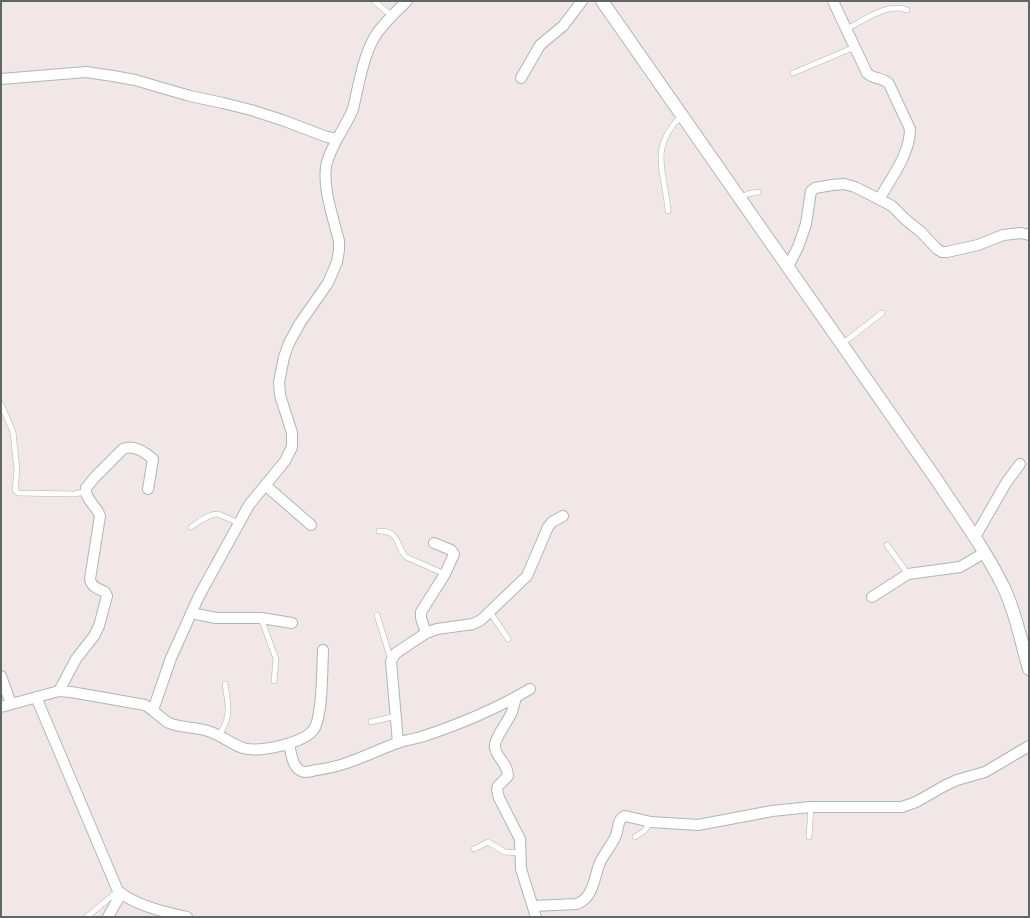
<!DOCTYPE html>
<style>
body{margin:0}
#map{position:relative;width:1030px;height:918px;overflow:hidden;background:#f0e7e6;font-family:Commissioner,sans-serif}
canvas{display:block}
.frame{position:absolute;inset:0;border:2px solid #5e6765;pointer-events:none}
</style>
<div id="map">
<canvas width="1030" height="918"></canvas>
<div class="frame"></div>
</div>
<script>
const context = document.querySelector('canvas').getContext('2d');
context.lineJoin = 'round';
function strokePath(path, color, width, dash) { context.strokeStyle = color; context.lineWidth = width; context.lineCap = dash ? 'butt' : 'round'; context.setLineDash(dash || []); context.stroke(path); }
const service = new Path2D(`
 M374 1 392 16
 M847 29C864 20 888 2 907 10
 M793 73 855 47
 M740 197 748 194 758 192
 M668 211C665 171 648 149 681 116
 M842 344 882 313
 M1 404 13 432 17 470 15 490 18 493 74 494 85 492
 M191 527C199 522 208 514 218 514L239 523
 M379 531C400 531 395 544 406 557L445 574
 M887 545 908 574
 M490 612 508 639
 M377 615 391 660
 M261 618 276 659 274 681
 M371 722 396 716
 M219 735C232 717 228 704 225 684
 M635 837 644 831 651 822
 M809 837 811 807
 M474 849 488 842 505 852 520 853
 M87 917 118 891`);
const minor = new Path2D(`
 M833 1 867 73C874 80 883 77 889 84L910 129C910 154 891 178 880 198
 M521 78 540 45 563 26 582 1
 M1 79 86 72 113 76 135 80 190 96 223 103 251 110 282 120 327 137 337 139
 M788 267 798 247 806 224 811 191 815 188 832 185 844 184 855 187 867 193 892 206 906 220 921 232 937 249 942 252H947L978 245 1003 235 1021 233 1029 235
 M265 485 311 525
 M975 537 1006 483 1020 464
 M872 597 908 574 960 567 984 553
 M191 613 216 618H261L292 623
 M426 633 421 618V612L445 574 454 554 451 550 434 543
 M1 676 11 704
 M59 691 76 659 94 636 99 626 107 596 105 592C99 589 91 587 90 579L100 516C97 506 84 499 86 488L95 477 123 449C133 444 146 453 153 459L148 489
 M36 697 118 891C137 906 164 912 187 917
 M516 697C515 702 513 707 512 712 508 721 493 740 495 748 497 758 508 764 508 776L498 786 497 790 499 798 520 839 521 869 536 917
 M1 707 59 691 71 692 145 705C154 710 160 718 169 723 181 728 196 727 208 731 221 735 231 744 243 748 259 753 305 743 314 729 323 715 322 668 323 650
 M153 710 171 658 199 596 249 505 285 461 292 447V433L280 395 279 382 284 357 289 343 300 323 328 283 337 262 339 250V241C333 217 320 181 328 159 334 141 346 126 353 109 358 88 363 57 374 38 382 24 395 13 407 1
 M398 743 391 661 396 653 426 633 437 629 473 624 481 620 527 576 548 527 552 522 563 516
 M289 745C292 755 292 769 304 772 308 772 313 771 316 770 345 767 370 753 397 743 405 740 413 739 421 737 458 725 496 709 530 689
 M533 906 577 904C593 898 594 879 599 865 603 854 612 846 616 835 619 828 617 819 625 816L651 822 698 825 772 811 811 807H902L916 802 946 785 957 780 985 772 1029 746
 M108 917 121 894`);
const tertiary = new Path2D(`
 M602 1 936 479C959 514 985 549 1004 588 1016 613 1021 642 1029 669`);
strokePath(service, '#afb6b5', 6);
strokePath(minor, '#afb6b5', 12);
strokePath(tertiary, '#afb6b5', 14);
strokePath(service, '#fff', 5);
strokePath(minor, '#fff', 10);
strokePath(tertiary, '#fff', 12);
</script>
